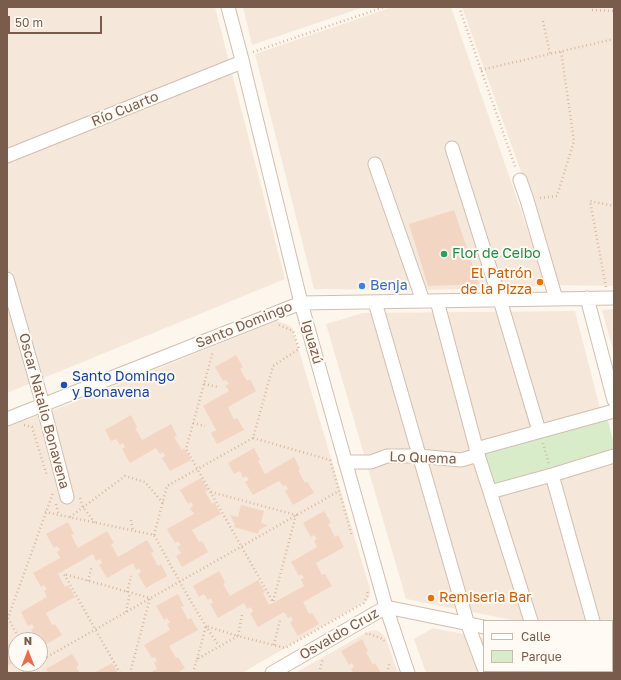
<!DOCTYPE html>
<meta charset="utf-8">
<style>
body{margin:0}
#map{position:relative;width:621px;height:680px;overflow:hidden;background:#fdf6ec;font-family:"Golos Text",sans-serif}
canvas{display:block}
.frame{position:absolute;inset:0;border:8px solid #7a5c4d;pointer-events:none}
.legend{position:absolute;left:483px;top:620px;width:130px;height:52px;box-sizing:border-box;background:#fffaf3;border:1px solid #cabbb1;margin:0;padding:5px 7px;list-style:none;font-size:12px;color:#7a5c4d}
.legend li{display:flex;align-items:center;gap:8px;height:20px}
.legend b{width:20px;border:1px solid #cabbb1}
.north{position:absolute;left:8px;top:632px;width:40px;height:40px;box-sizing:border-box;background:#fffaf3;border:1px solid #cabbb1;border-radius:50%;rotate:0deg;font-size:11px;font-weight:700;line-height:16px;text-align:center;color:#7a5c4d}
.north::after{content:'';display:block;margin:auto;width:14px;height:18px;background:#e76f51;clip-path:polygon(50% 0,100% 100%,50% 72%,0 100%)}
.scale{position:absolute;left:8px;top:16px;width:94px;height:18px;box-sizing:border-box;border:2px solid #7a5c4d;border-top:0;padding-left:5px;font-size:12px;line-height:14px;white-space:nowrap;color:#7a5c4d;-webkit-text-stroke:3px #fffaf3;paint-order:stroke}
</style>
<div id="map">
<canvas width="621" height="680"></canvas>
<div class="frame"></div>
<ul class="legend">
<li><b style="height:5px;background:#fff"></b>Calle</li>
<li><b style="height:11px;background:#d8ecc9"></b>Parque</li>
</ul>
<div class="north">N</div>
<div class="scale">50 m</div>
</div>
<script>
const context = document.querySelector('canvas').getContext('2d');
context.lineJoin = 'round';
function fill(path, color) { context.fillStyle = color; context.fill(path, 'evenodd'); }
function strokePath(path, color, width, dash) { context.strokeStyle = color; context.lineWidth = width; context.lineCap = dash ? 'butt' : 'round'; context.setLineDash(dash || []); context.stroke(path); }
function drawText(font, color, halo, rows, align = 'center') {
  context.font = font + ' "Golos Text",sans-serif'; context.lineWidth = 4; context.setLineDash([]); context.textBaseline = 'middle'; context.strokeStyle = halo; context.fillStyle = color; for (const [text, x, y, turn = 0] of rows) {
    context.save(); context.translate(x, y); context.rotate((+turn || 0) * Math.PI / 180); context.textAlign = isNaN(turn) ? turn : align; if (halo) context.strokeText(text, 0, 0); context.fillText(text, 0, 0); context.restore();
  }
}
fill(new Path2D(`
 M7 7H215L285 279 7 393Z
 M243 7H364L252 45Z
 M392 7H451L547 286 428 290 314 289 255 54Z
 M462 7H614V286L558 285 529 194Z
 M614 309V354L602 310Z
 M575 311 614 463V640L612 639V621H517L406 599 326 324 363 313Z
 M276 321 284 323 292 327 370 589V597L366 601 242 673H7V427L72 403ZM16 640H40V664H16Z
 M433 628 484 638V671H612V665H614V673H426L414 639Z
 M375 630 380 632 383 635 386 639 398 673H295L369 631Z`), '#f5e8da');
fill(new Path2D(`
 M607 417 614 444V451L492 486 482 451Z`), '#d8ecc9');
fill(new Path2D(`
 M454 210 479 284 428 286 409 224Z
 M236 355 243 367 240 369 247 381 250 379 256 391 228 407 234 420 237 418 244 430 217 444 211 433 216 430 203 406 229 391 225 385 229 384 226 380 223 381 215 367Z
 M131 415 137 427 135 428 142 440 171 424 177 436 174 437 182 450 184 448 191 460 170 471 162 458 165 456 163 452 160 454 156 448 130 463 122 449 125 447 123 443 120 445 116 439 111 441 105 430Z
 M254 448 260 460 258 461 265 474 294 457 300 469 298 470 305 483 307 481 314 493 293 505 285 491 288 489 286 485 283 486 279 481 253 495 245 482 249 480 246 476 243 478 240 471 234 474 228 463Z
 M201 478 208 490 205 491 212 504 214 502 221 514 192 530 199 542 202 541 208 552 182 567 176 556 181 553 177 547 181 545 178 541 175 543 167 529 194 514 190 508 193 506 191 502 188 504 180 490Z
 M241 505 264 511 261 523 268 525 259 530 258 534 234 527 235 524 230 515 238 517Z
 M324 511 331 523 328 524 335 537 338 535 344 547 316 563 322 575 325 574 332 586 303 602 309 614 312 613 319 624 298 636 290 622 293 621 291 616 288 618 284 612 258 627 250 613 253 612 251 607 247 609 244 603 218 618 210 604 213 603 211 598 208 600 204 594 199 597 193 586 219 571 225 582 223 584 230 596 258 580 265 592 263 593 269 605 304 586 301 579 304 578 301 574 299 576 291 562 317 547 314 541 317 539 314 535 311 537 303 523Z
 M68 522 74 534 71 535 78 548 107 531 114 543 111 544 118 557 147 540 154 552 151 553 158 566 161 564 167 576 146 588 138 574 141 572 139 568 136 570 133 563 107 578 99 565 102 563 100 559 96 561 93 554 58 574 65 587 68 585 75 597 46 613 52 625 55 624 62 635 40 648V640H30L29 639 34 636 31 630 34 628 32 624 28 626 21 612 47 597 44 591 47 589 44 585 41 587 33 573 60 558 57 552 60 550 57 546 54 548 46 534Z
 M178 594 184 606 181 607 188 620 191 618 198 630 169 646 176 658 178 657 185 668 177 673H149L157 669 154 663 157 661 155 657 152 658 144 645 170 630 167 624 170 622 167 618 164 620 156 606Z
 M362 639 368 651 366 652 373 665 375 663 381 673H353L351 669 354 667 352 663 349 665 341 651Z
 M7 641 11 648 14 647 16 651V661L7 666Z
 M72 654 79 665 76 667 80 673H48L46 669Z
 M112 663 118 673H94Z`), '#f3d5c3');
const street = new Path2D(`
 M228 7 241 56 301 303 386 607 408 673
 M452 148 500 300 539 431
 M7 156 242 62
 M375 164 423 301
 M520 180 527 200 556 299
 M7 279 43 405 67 497
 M587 298 614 400
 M437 301 478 455 490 492 531 621
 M375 302 468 625 484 668
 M7 419 301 303 614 298
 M476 449 614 411
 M345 462H371L387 456H419L461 460 478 455
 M552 475 593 621
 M490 492 552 475 614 456
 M386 607 484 627
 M612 653H614
 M548 671 549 673
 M608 671 609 673
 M272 673 386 607`);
strokePath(street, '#d1beb0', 15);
strokePath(new Path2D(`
 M459 7 516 169
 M592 10 614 11
 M543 21 550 54
 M253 52 384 7
 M481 70 614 39
 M540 198 557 196 574 141 561 51
 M606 287 590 201 614 206
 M279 325 293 331 299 349 273 366 253 438 330 460 352 536
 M204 384 218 387
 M193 423 205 426
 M24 425 32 427 47 476
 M543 443 549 464
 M211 492 296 515 273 602 186 449 213 351
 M80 498 83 507 95 523
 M56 504 59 515
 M45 512 154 535C175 573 195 611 219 646
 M70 517 125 476 145 482 163 503
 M131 520 133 531
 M154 535 167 486 253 438
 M88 581 92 566
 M127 592 131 576
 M126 612 130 593
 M366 634 367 633 383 639 384 641
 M20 640 8 618 53 493
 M274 645 280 620
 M197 659 206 626 238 636 242 615
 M40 661 339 491
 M33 665 37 673
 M19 673 35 664
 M120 673 64 574 150 598 130 673
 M193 673 197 659 238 636 285 648 364 603 368 594 367 591
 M319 673 323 658
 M387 673 390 662`), '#d9b8a5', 2.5, [1, 3]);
strokePath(street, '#fff', 13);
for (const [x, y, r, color] of [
 [444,254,4,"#2e9e5b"],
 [540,282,4,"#e8710a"],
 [362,286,4,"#3f7fe0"],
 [64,385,4,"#1a4fb4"],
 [431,598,4,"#e8710a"]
]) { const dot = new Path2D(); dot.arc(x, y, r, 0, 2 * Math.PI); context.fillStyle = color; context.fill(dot); strokePath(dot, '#fffaf3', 1.5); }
drawText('14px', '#7a5c4d', '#fffaf3', [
 ["Río Cuarto",125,109,-22],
 ["Santo Domingo",244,325,-22],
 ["Iguazú",312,342,74],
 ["Oscar Natalio Bonavena",44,411,75],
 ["Lo Quema",423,458,2],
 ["Osvaldo Cruz",339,634,-30]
]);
drawText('14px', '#27864d', '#fffaf3', [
 ["Flor de Ceibo",452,254]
], 'left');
drawText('14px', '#c56008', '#fffaf3', [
 ["El Patrón",532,274],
 ["de la Pizza",532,290],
 ["Remiseria Bar",439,598,"left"]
], 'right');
drawText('14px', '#366cbe', '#fffaf3', [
 ["Benja",370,286]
], 'left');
drawText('14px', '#164399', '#fffaf3', [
 ["Santo Domingo",72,377],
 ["y Bonavena",72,393]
], 'left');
</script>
